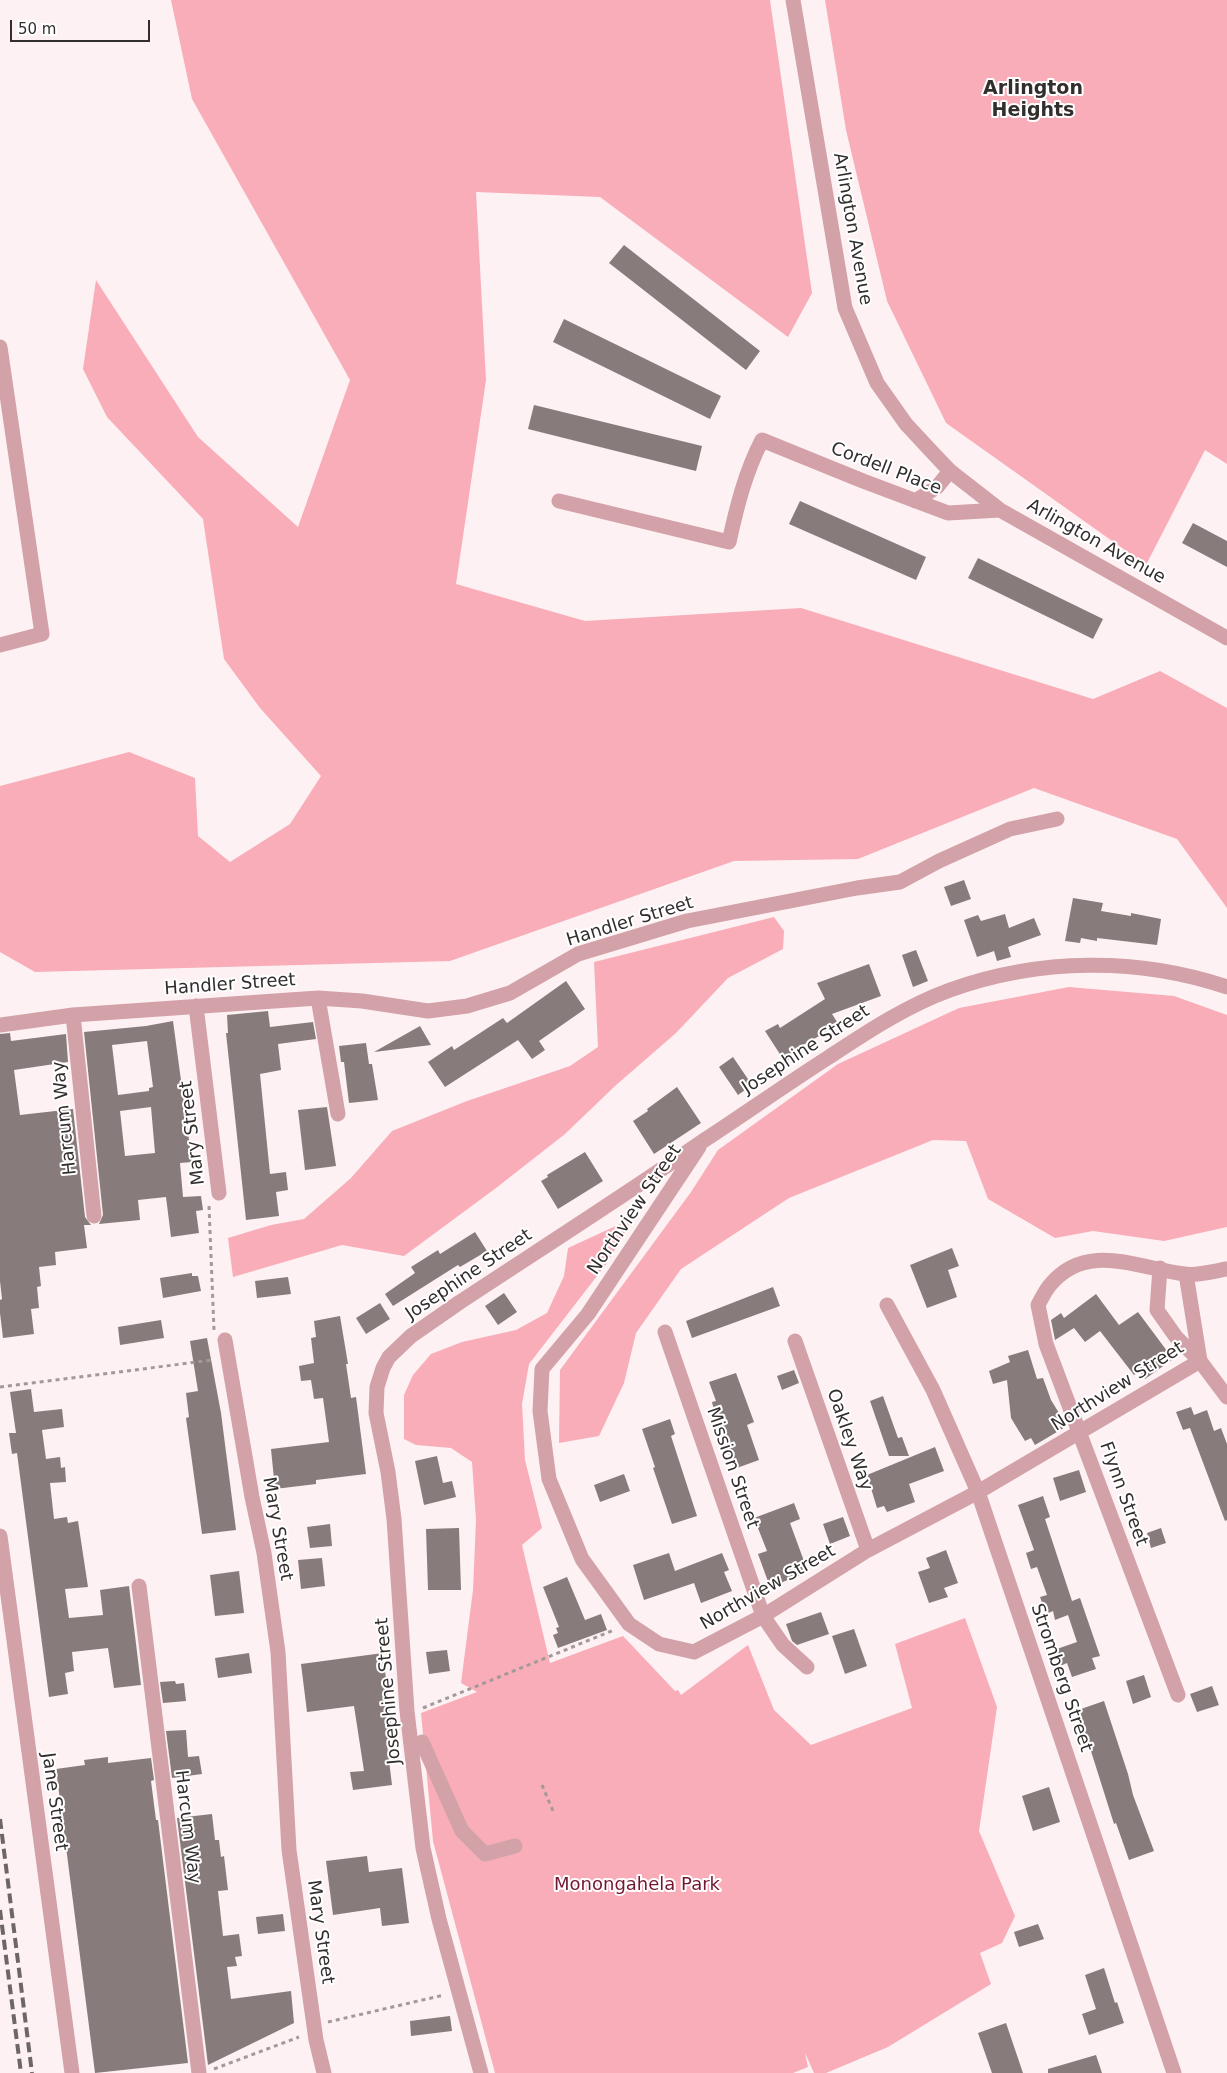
<!DOCTYPE html>
<style>
body{margin:0}
#map{position:relative;width:1227px;height:2073px;overflow:hidden;background:#fef1f3;font-family:"DejaVu Sans",sans-serif}
canvas{display:block}
.scale{position:absolute;left:10px;top:20px;width:140px;height:22px;box-sizing:border-box;border:2px solid #332e2e;border-top:0;padding-left:6px;font-size:15px;line-height:18px;white-space:nowrap;color:#332e2e;-webkit-text-stroke:4px #fff;paint-order:stroke}
</style>
<div id="map">
<canvas width="1227" height="2073"></canvas>
<div class="scale">50 m</div>
</div>
<script>
const context = document.querySelector('canvas').getContext('2d');
context.lineJoin = 'round';
function fill(path, color) { context.fillStyle = color; context.fill(path, 'evenodd'); }
function strokePath(path, color, width, dash) { context.strokeStyle = color; context.lineWidth = width; context.lineCap = dash ? 'butt' : 'round'; context.setLineDash(dash || []); context.stroke(path); }
function drawText(font, color, halo, rows, align = 'center') {
  context.font = font + ' "DejaVu Sans",sans-serif'; context.lineWidth = 4; context.setLineDash([]); context.textBaseline = 'middle'; context.strokeStyle = halo; context.fillStyle = color; for (const [text, x, y, turn = 0] of rows) {
    context.save(); context.translate(x, y); context.rotate((+turn || 0) * Math.PI / 180); context.textAlign = isNaN(turn) ? turn : align; if (halo) context.strokeText(text, 0, 0); context.fillText(text, 0, 0); context.restore();
  }
}
fill(new Path2D(`
 M171 0H770L812 293 788 337 600 197 476 192 486 380 456 584 585 621 801 608 1093 699 1160 671 1227 708V908L1177 839 1034 788 858 859 734 861 450 961 35 972 0 952V786L129 752 195 778 198 836 230 862 290 824 321 776 260 708 224 659 203 519 107 417 83 369 96 280 198 437 298 527 350 380 192 99Z
 M825 0H1227V464L1205 450 1146 565 946 423 887 301 846 130Z
 M774 917 784 931 783 949 728 978 676 1033 615 1086 565 1134 496 1188 404 1256 342 1245 233 1277 228 1238 271 1225 304 1219 351 1178 392 1131 467 1101 570 1066 598 1047 594 962Z
 M1069 987 1174 996 1227 1015V1227L1164 1241 1093 1231 1055 1238 988 1199 966 1141 933 1140 789 1198 681 1269 636 1333 624 1383 599 1436 559 1443 560 1370 691 1192 718 1150 838 1064 959 1008Z
 M633 1218 607 1263 529 1364 522 1404 525 1460 542 1528 522 1545 550 1663 623 1636 675 1691 678 1690 681 1695 748 1645 774 1710 811 1745 912 1708 895 1644 965 1618 997 1707 979 1831 1015 1916 1002 1943 980 1953 991 1984 888 2047 826 2073H814L805 2053 808 2067 793 2073H495L433 1841 421 1713 477 1692 461 1683 473 1590 476 1520 472 1462 451 1448 416 1445 404 1439V1395L413 1375 431 1354 462 1342 516 1330 547 1313 564 1276 568 1248Z`), '#f9adb8');
fill(new Path2D(`
 M624 245 760 351 746 370 609 263Z
 M564 319 721 396 710 419 553 342Z
 M534 405 702 446 696 471 528 429Z
 M800 501 926 557 916 580 789 524Z
 M1193 523 1227 541V567L1182 543Z
 M978 558 1103 619 1093 639 968 578Z
 M964 880 971 899 951 906 944 887Z
 M1073 898 1103 903 1101 911 1131 916V913L1161 919 1157 945 1097 938V941L1081 938 1080 943 1065 941Z
 M1005 914 1009 928 1034 918 1041 935 1008 947 1011 957 997 961 994 951 977 957 964 920 978 915 981 921Z
 M916 950 928 981 913 987 902 955Z
 M869 964 881 996 832 1014 839 1025 794 1050 797 1054 785 1062 765 1031 778 1024 780 1028 825 999 817 983Z
 M566 981 585 1009 539 1041 545 1050 532 1059 518 1040 445 1087 428 1062 452 1046 454 1050 503 1018 507 1023Z
 M268 1011 270 1027 313 1022 316 1039 278 1044 281 1070 260 1074 270 1174 286 1172 288 1190 276 1192 279 1216 246 1220 226 1033H228L227 1015Z
 M173 1021 192 1162 180 1163 183 1197 201 1196 203 1210 196 1211 199 1233 171 1237 166 1197 138 1200 140 1220 99 1224 103 1215 84 1032 146 1026ZM147 1041 153 1087 149 1088V1091L118 1095 112 1045ZM151 1107 155 1153 125 1156 120 1111Z
 M420 1026 431 1045 374 1052Z
 M10 1033 11 1041 66 1034 68 1062 14 1070 20 1115 73 1109 85 1217 91 1225H84L87 1248 55 1252 56 1265 39 1267 41 1286 37 1287 39 1308 31 1309 34 1334 3 1338 0 1313V1300L2 1299 0 1281V1034Z
 M366 1043 369 1064H372L378 1100 349 1103 344 1062H341L339 1046Z
 M733 1057 752 1085 738 1095 719 1067Z
 M677 1087 701 1123 654 1154 633 1121 648 1111 647 1109Z
 M327 1107 336 1166 305 1170 298 1110Z
 M585 1152 603 1181 558 1209 541 1181 548 1177 547 1175Z
 M475 1232 487 1251 460 1267 458 1265 393 1306 385 1294 415 1273 411 1267 438 1250 440 1254Z
 M952 1248 959 1266 948 1270 957 1297 927 1308 910 1265Z
 M192 1273V1276H198L201 1291 163 1298 160 1278Z
 M288 1277 291 1294 257 1298 255 1281Z
 M773 1287 780 1306 692 1338 686 1321Z
 M504 1293 517 1312 498 1325 485 1306Z
 M1096 1294 1119 1325 1138 1312 1173 1359 1145 1379 1139 1371 1134 1375 1100 1331 1085 1342 1074 1328 1055 1340 1051 1320 1061 1313 1064 1318Z
 M380 1303 390 1319 366 1334 356 1318Z
 M340 1316 348 1364H346L351 1398 356 1397 366 1474 316 1480V1484L275 1489 271 1449 329 1442 323 1398 314 1399 311 1380 301 1381 299 1366 314 1363 311 1338 316 1337 314 1321Z
 M161 1320 164 1338 120 1345 118 1327Z
 M207 1338 221 1413 236 1530 202 1534 186 1418 189 1417 186 1393 198 1391 190 1341Z
 M1028 1350 1037 1379 1043 1378 1051 1400 1067 1426 1035 1445 1031 1438 1025 1441 1011 1418 1007 1380 993 1384 989 1371 1010 1362 1008 1356Z
 M794 1370 799 1383 782 1390 777 1376Z
 M736 1373 754 1422 747 1425 759 1460 734 1469 716 1419 712 1402 716 1401 709 1382Z
 M31 1389 34 1412 62 1409 64 1427 42 1430 46 1459 60 1457 61 1468 65 1467 66 1482 50 1483 54 1519 67 1517 68 1523 78 1521 88 1587 65 1589 69 1618 103 1615 100 1590 129 1586 141 1685 114 1688 108 1648 72 1652 74 1671 65 1673 68 1694 49 1697 17 1453 12 1454 9 1433H16L10 1392Z
 M883 1396 898 1438 902 1437 909 1456H889L870 1401Z
 M1191 1407 1194 1415 1207 1410 1214 1431 1221 1428 1227 1444V1520L1225 1521 1190 1428 1183 1430 1176 1412Z
 M670 1419 675 1434 671 1436 697 1516 672 1524 653 1468 655 1467 642 1429Z
 M935 1447 944 1471 909 1484 915 1502 887 1512 884 1506 877 1508 867 1475Z
 M437 1456 443 1483 452 1481 456 1497 424 1505 415 1461Z
 M1079 1470 1086 1492 1060 1501 1053 1478Z
 M624 1474 630 1491 600 1502 594 1485Z
 M1043 1496 1050 1517 1045 1519 1072 1601 1080 1598 1100 1656 1092 1658 1096 1669 1072 1677 1067 1663 1060 1666 1054 1650 1077 1642 1068 1615 1055 1620 1053 1611 1046 1614 1040 1597 1047 1595 1037 1567 1031 1569 1026 1553 1034 1550 1018 1505Z
 M794 1503 800 1519 790 1523 808 1572 770 1587 758 1554 767 1551 754 1518Z
 M843 1517 850 1536 830 1544 823 1524Z
 M330 1524 332 1546 310 1548 307 1527Z
 M459 1528 461 1590H428L426 1529Z
 M1161 1528 1166 1543 1151 1548 1147 1533Z
 M946 1550 958 1583 944 1588 948 1597 929 1603 918 1572 930 1568 926 1558Z
 M669 1553 675 1571 722 1553 729 1570 724 1572 732 1591 701 1603 694 1583 644 1600 633 1565Z
 M322 1558 325 1586 301 1589 298 1560Z
 M239 1571 244 1613 215 1616 210 1575Z
 M567 1577 585 1620 601 1614 607 1630 558 1648 553 1635 558 1633 556 1628 559 1627 543 1587Z
 M821 1612 829 1634 797 1645 792 1641 786 1624Z
 M854 1629 867 1666 845 1674 832 1636Z
 M447 1650 450 1671 429 1674 426 1652Z
 M249 1653 252 1673 218 1678 215 1658Z
 M383 1653 391 1723H390L392 1744H387L392 1785 353 1790 350 1772 364 1771 354 1706 307 1712 301 1664Z
 M1144 1675 1151 1697 1133 1704 1126 1681Z
 M175 1681 176 1684 184 1683 186 1701 163 1703 160 1682Z
 M1212 1686 1219 1705 1197 1712 1190 1694Z
 M1104 1701 1128 1774 1133 1795 1154 1851 1129 1860 1116 1823 1114 1824 1078 1710Z
 M186 1730 188 1757 199 1756 202 1774 172 1778 166 1731Z
 M108 1757V1763L151 1758 154 1780 151 1781 156 1820H158L188 2063 95 2073 56 1769 85 1765 84 1760Z
 M1049 1787 1060 1822 1033 1831 1022 1796Z
 M212 1814 215 1840H219L221 1857 224 1856 228 1890 218 1891 223 1936 239 1934 242 1956 235 1957 237 1966 227 1967 231 1999 291 1991 294 2023 208 2065 177 1818Z
 M367 1856 369 1872 402 1868 409 1923 382 1926 380 1908 333 1915 326 1861Z
 M283 1914 285 1931 258 1934 256 1917Z
 M1038 1924 1044 1939 1019 1947 1014 1932Z
 M1104 1968 1115 2003 1117 2002 1124 2023 1089 2035 1082 2014 1096 2009 1085 1975Z
 M450 2016 452 2031 411 2036 410 2021Z
 M1006 2023 1023 2073H992L978 2033Z
 M1096 2055 1102 2073H1048V2069Z`), '#887b7c');
strokePath(new Path2D(`
 M209 1206 214 1330
 M0 1387 213 1360
 M423 1708 614 1630
 M542 1785 553 1811
 M328 2022 444 1995
 M214 2069 299 2037`), '#a2999a', 3, [4, 4]);
strokePath(new Path2D(`
 M793 0 845 308 877 383 906 424 932 452 950 471 1000 510 1227 638
 M0 347 42 634 0 645
 M559 501 729 542C737 506 745 473 762 440L863 481 948 513 1000 510
 M915 501 937 487 950 471
 M318 998 338 1114
 M196 1006 219 1193
 M73 1015 94 1216
 M0 1025 73 1015 318 998 362 1001 428 1011 467 1006 510 993 578 954 687 921 857 888 900 882 939 861 1010 829 1057 819
 M699 1147 588 1314 542 1369 540 1411 549 1479 582 1559 629 1624 659 1644 694 1652 763 1616 868 1550 978 1492 1200 1361 1186 1274
 M1160 1268 1157 1310 1176 1337 1200 1361 1227 1397
 M887 1305 933 1390 978 1492 1174 2073
 M665 1332 763 1616 783 1645 807 1667
 M225 1340 252 1497 264 1553 278 1652 289 1850 316 2040 324 2073
 M795 1341 868 1550
 M0 1536 72 2073
 M139 1586 199 2073
 M1178 1695 1046 1344 1038 1305C1042 1298 1045 1291 1050 1285 1087 1240 1139 1269 1185 1274 1198 1276 1214 1271 1227 1269
 M422 1742 462 1831 485 1854 515 1846
 M481 2073 439 1919 423 1848 407 1711 394 1519 388 1472 376 1413 377 1387 383 1368 389 1357 411 1336 460 1302C542 1248 625 1195 706 1139 747 1112 787 1084 829 1057 867 1032 906 1006 950 990 1039 958 1138 957 1227 987`), '#d2a2a8', 15);
strokePath(new Path2D(`
 M0 1819 32 2073
 M0 1910 21 2073`), '#6d6666', 4, [10, 5]);
drawText('18px', '#332e2e', '#fff', [
 ["Arlington Avenue",852,229,80],
 ["Cordell Place",886,469,21],
 ["Arlington Avenue",1096,542,29],
 ["Handler Street",630,922,-17],
 ["Handler Street",230,985,-4],
 ["Josephine Street",806,1050,-33],
 ["Harcum Way",65,1118,-96],
 ["Mary Street",193,1133,-97],
 ["Northview Street",635,1210,-56],
 ["Josephine Street",469,1275,-34],
 ["Northview Street",1118,1387,-32],
 ["Oakley Way",849,1440,71],
 ["Mission Street",732,1468,71],
 ["Flynn Street",1123,1494,70],
 ["Mary Street",277,1529,80],
 ["Northview Street",768,1588,-30],
 ["Stromberg Street",1061,1678,71],
 ["Josephine Street",389,1691,-95],
 ["Jane Street",54,1802,82],
 ["Harcum Way",187,1827,83],
 ["Mary Street",320,1932,82]
]);
drawText('18px', '#731631', '#fff', [
 ["Monongahela Park",637,1885]
]);
drawText('bold 19px', '#332e2e', '#fff', [
 ["Arlington",1033,89],
 ["Heights",1033,111]
]);
</script>
